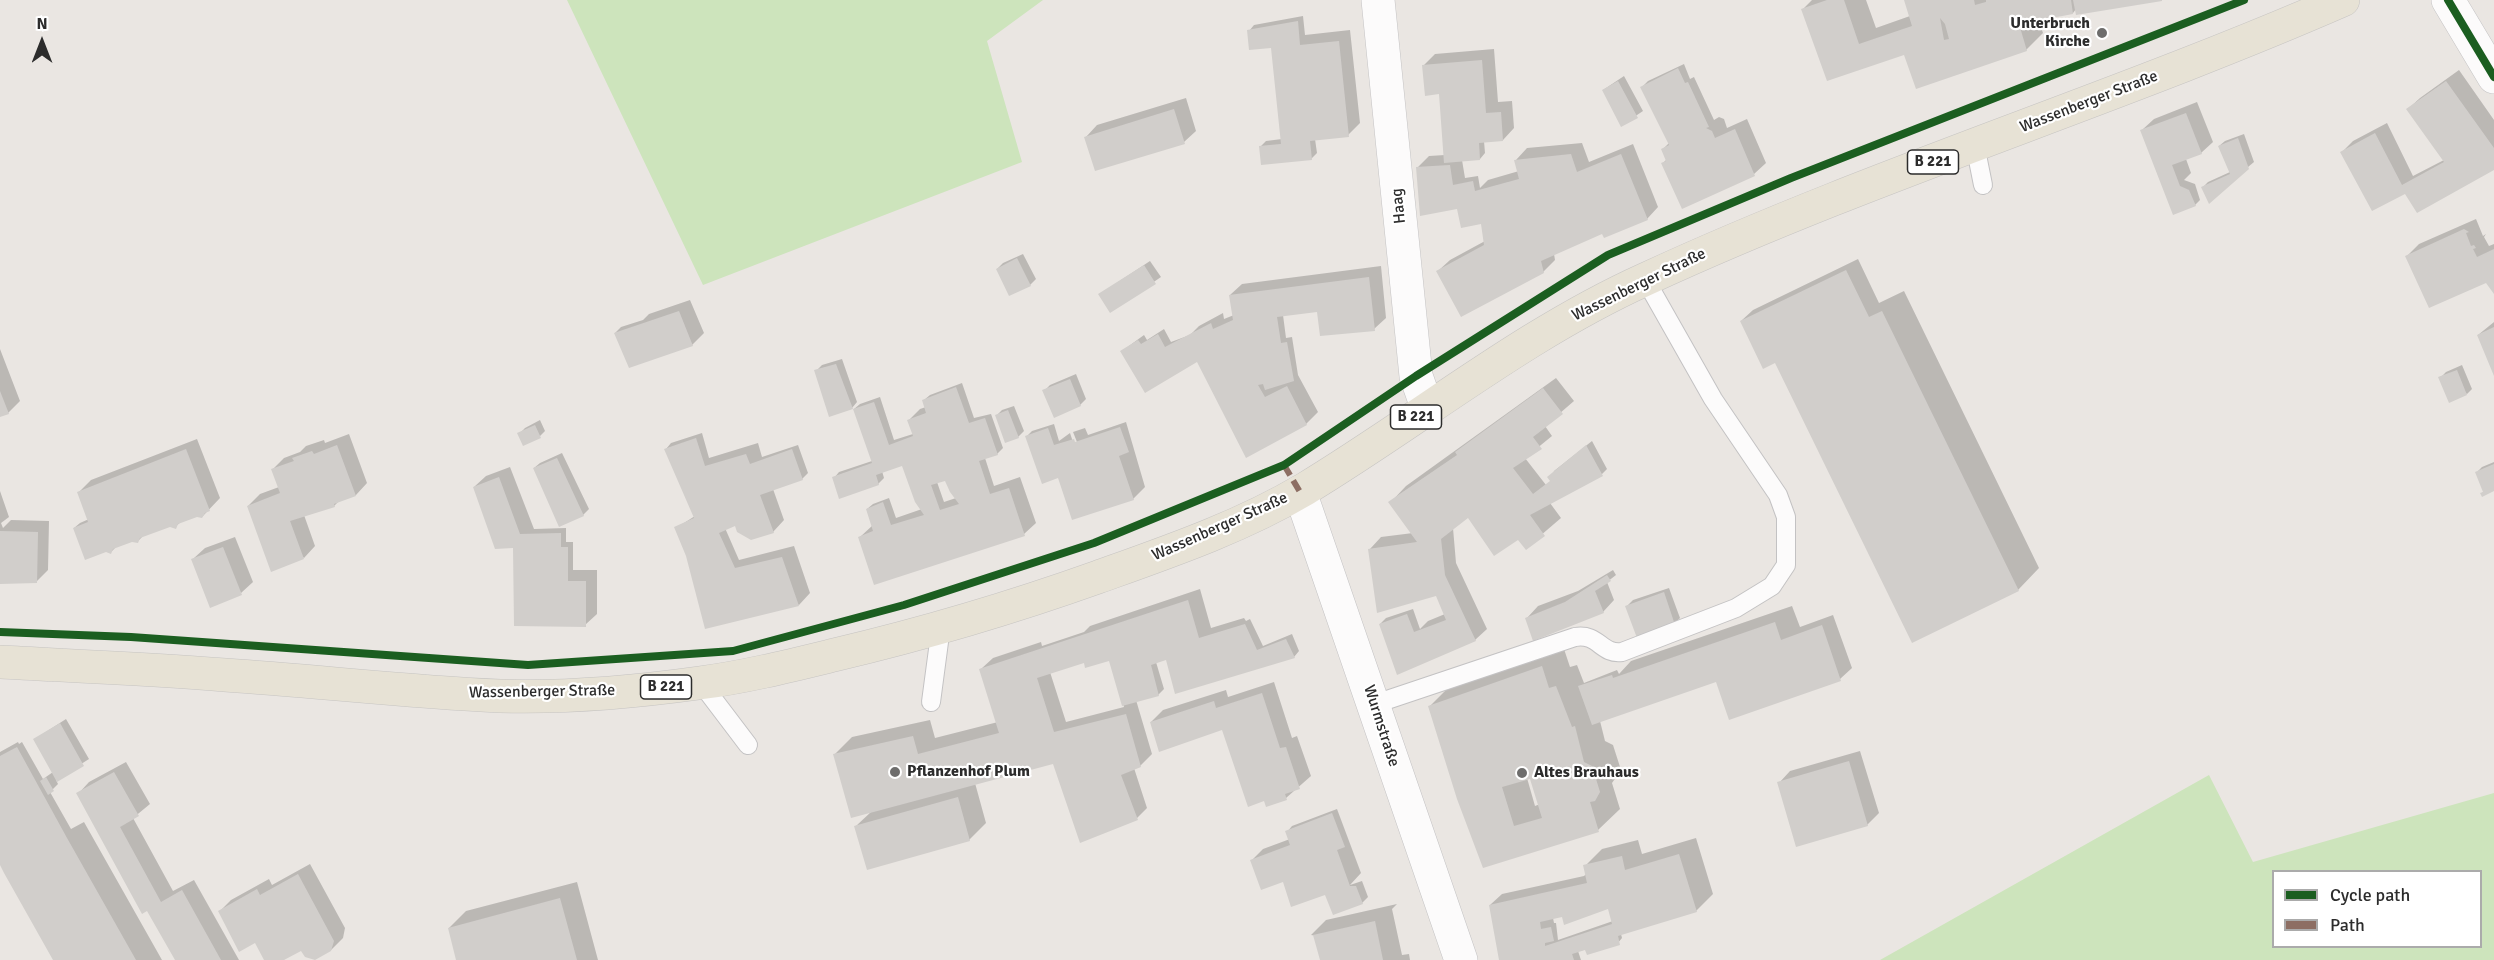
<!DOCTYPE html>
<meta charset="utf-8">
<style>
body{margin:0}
#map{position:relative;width:2494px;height:960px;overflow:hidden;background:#eae6e2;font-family:Signika,sans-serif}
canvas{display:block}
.legend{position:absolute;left:2272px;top:870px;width:210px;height:78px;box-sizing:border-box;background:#fff;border:2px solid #ababab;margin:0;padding:8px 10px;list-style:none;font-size:18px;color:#2c2c2c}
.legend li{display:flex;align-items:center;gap:12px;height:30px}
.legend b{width:30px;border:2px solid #ababab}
.north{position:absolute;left:12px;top:12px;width:60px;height:60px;-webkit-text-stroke:4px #fff;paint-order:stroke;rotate:0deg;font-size:16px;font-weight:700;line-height:24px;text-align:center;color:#2c2c2c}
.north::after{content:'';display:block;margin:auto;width:21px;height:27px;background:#2c2c2c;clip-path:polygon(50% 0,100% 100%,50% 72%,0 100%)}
</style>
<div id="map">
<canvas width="2494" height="960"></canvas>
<ul class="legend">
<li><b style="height:8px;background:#1b5e20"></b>Cycle path</li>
<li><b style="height:8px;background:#8d6e63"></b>Path</li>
</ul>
<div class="north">N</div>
</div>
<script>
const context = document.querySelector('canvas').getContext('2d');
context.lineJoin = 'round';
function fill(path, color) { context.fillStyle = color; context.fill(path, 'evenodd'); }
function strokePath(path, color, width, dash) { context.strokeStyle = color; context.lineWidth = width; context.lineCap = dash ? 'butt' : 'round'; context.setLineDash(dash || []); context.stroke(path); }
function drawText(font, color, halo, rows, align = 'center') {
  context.font = font + ' Signika,sans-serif'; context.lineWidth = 4.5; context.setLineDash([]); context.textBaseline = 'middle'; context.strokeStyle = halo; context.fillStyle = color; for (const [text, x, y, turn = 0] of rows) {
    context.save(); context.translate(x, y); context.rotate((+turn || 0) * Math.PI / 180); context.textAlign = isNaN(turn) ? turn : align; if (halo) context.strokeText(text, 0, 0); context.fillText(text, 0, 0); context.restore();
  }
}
fill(new Path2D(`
 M567 0H1043L987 41 1022 162 703 285Z
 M2209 775 2253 862 2494 793V960H1880ZM2274 872H2480V946H2274Z`), '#cde4bc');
fill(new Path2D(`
 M1812 0H1866L1876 28 1910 16 1905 0H2152L2076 9 2073 13 2038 19 2043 33 2026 50 1905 53 1828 80 1803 9Z
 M1303 16 1305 35 1350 30 1360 123 1348 135 1315 139 1317 153 1311 159 1260 147 1266 141 1282 139 1273 49 1249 31 1254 25Z
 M1494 49 1498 102 1512 101 1514 128 1503 140 1484 141 1485 153 1480 159 1462 160 1465 178 1478 176 1480 188 1488 180 1519 171 1516 160 1527 148 1582 143 1589 162 1633 144 1658 207 1647 219 1603 232 1554 254 1555 260 1543 272 1438 271 1450 260 1485 241 1482 223 1458 206 1417 168 1429 156 1445 155 1440 93 1424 65 1435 54Z
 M1684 64 1690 79 1694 77 1714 120 1719 117 1724 119 1727 128 1747 119 1766 163 1754 174 1683 207 1663 163 1667 159 1663 149 1669 143 1642 87 1648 81Z
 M2459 70 2494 120V168L2406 192 2342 152 2353 141 2387 123 2413 176 2444 160 2408 109 2420 98Z
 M1624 76 1643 111 1622 125 1603 90Z
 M1186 98 1196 131 1184 142 1086 137 1097 125Z
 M2197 102 2213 142 2201 153 2186 159 2191 173 2184 180 2195 184 2200 200 2195 205 2174 213 2142 130 2154 119Z
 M2244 134 2254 162 2248 167 2203 187 2208 182 2230 172 2219 146 2225 141Z
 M2476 219 2483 236 2486 234 2484 237 2489 246 2494 244V292L2486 281 2407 256 2419 244Z
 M1023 254 1036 279 1030 285 997 269 1003 263Z
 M1858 259 1879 303 1904 291 2039 568 2018 590 1776 361 1741 321 1753 310Z
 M1150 261 1161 277 1111 311 1100 294Z
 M1381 266 1386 318 1374 329 1319 310 1283 315 1286 338 1292 337 1298 375 1318 412 1306 424 1198 359 1122 351 1144 335 1147 340 1164 329 1171 342 1190 335 1199 326 1223 313 1224 319 1234 315 1230 295 1242 284Z
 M690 300 704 333 692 345 615 333 621 327 643 320 649 314Z
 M2494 322V372L2478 335Z
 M0 349 20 401 8 413 0 416Z
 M842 359 857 402 852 408 816 371 822 365Z
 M2462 365 2472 389 2467 394 2440 378 2446 372Z
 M1076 374 1086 399 1080 405 1044 391 1050 385Z
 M1556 378 1574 401 1545 426 1552 436 1525 458 1546 485 1551 481 1554 471 1592 441 1607 469 1602 474 1550 503 1561 518 1526 548 1518 538 1468 516 1453 528 1456 563 1487 629 1475 640 1398 673 1380 624 1386 618 1413 609 1420 629 1428 621 1445 614 1437 594 1370 549 1381 537 1413 533 1390 503 1406 486Z
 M962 383 974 418 991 414 1003 448 997 454 985 458 994 486 1020 477 1036 523 1024 534 860 537 873 525 867 509 873 504 889 498 896 518 922 509 903 464 882 471 884 478 878 484 834 478 839 472 872 461 854 409 860 404 880 397 894 440 913 434 908 421 920 409 926 407 924 400 930 395ZM952 476 956 498 944 502 937 482Z
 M1014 406 1024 431 1018 437 996 416 1002 410Z
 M540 420 545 431 540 436 519 434 525 428Z
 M1126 422 1145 487 1133 499 1059 475 1027 436 1032 431 1054 424 1059 441 1070 433 1074 445 1077 442 1073 432 1085 428 1088 435Z
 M702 433 709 458 758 443 762 457 798 445 808 473 802 479 773 489 784 520 773 532 736 524 725 528 739 560 794 546 810 593 799 605 687 556 676 528 695 516 666 449 671 443Z
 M349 434 367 483 356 495 339 501 334 506 304 515 315 546 304 558 248 506 260 494 279 487 273 469 284 458 300 452 306 446 324 440 325 443Z
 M197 439 220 498 202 517 197 515 182 521 175 527 170 525 144 535 137 542 132 540 118 545 111 552 74 528 80 523 89 519 79 492 91 480Z
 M562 453 589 509 583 515 534 468 540 463Z
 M2494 462V490L2482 493 2484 491 2476 473 2482 467Z
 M510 467 534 529 566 528V542H573V570H597V614L585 625 515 547 474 487 486 476Z
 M0 491 9 517 1 523 3 528 11 520 49 521 48 570 36 582H0Z
 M235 537 253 582 241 593 193 559 205 548Z
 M1613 570 1616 575 1607 582 1614 600 1603 612 1527 618 1538 606 1578 591Z
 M1669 588 1680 618 1674 624 1627 606 1633 600Z
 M1200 589 1211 628 1244 618 1246 621 1250 619 1263 646 1292 634 1299 651 1294 657 1167 658 1156 662 1164 689 1158 695 1136 700 1152 754 1140 766 1134 768 1147 808 1136 819 1058 761 975 783 986 823 969 840 856 826 872 811 835 754 852 737 930 720 935 738 998 722 981 669 993 658 1041 642 1042 646 1084 632 1090 626ZM1110 659 1124 707 1066 722 1050 672 1084 660Z
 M1792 606 1800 627 1833 615 1852 668 1840 679 1730 718 1717 680 1600 721 1605 741 1613 745 1621 770 1612 783 1620 809 1598 830 1484 866 1430 706 1451 685 1563 646 1570 667 1577 665 1584 683 1617 670 1619 674 1631 661ZM1531 777 1540 804 1535 806 1527 778Z
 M1274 682 1292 738 1297 736 1311 776 1286 798 1223 728 1151 722 1163 710 1226 690 1228 697Z
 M66 719 89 759 56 780 58 784 50 792 71 829 84 822 162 960H54L0 862V752L18 742 19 744 22 742 43 779 53 772 35 739Z
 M1860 751 1879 813 1867 825 1779 783 1790 771Z
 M126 762 150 804 133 818 173 891 194 880 239 960H177L78 794 89 782Z
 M1337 809 1361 873 1350 885 1362 881 1368 897 1362 903 1283 880 1252 860 1263 849 1290 839 1287 832 1292 826Z
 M1696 838 1713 894 1696 911 1621 934 1622 938 1617 944 1578 951 1581 960H1500L1490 905 1502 894 1584 876 1587 873 1585 866 1602 849 1638 840 1642 854ZM1609 907 1613 921 1558 940 1556 923H1554L1553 918Z
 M310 864 345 928 343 938 331 950 302 949 281 960H266L255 941 219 912 231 900 269 879 272 885Z
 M577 882 598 960H458L449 928 466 911Z
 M1397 904 1392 909 1402 955 1409 954 1410 960H1322L1317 936 1311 935 1326 920Z`), '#0003');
fill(new Path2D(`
 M1827 0H1844L1859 44 1912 26 1904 0H1974L1975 5 1986 2V0H2071L2073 14 2019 24 2027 51 1916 89 1904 55 1827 81 1801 9ZM1940 18 1945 24 1949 39 1944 40Z
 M2073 0H2162V1L2076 15Z
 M1298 21 1300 45 1339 41 1349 137 1310 141 1312 160 1261 165 1259 146 1281 144 1271 48 1249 50 1247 30Z
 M1482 60 1486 113 1501 112 1503 141 1479 143 1480 160 1444 163 1439 94 1425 96 1422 65Z
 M1678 68 1685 83 1688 82 1709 127 1706 128 1712 131 1715 138 1735 129 1755 176 1682 209 1661 163 1666 161 1661 149 1669 145 1640 87Z
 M1618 81 1638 118 1621 127 1602 90Z
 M2446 81 2494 148V170L2417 213 2405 194 2372 211 2340 152 2375 133 2402 185 2444 162 2406 109Z
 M1174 109 1185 144 1095 171 1084 137Z
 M2186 113 2202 154 2172 165 2180 186 2189 190 2196 206 2173 215 2140 130Z
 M2238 138 2249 169 2209 204 2201 187 2230 174 2218 146Z
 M1571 154 1577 172 1621 154 1648 220 1604 238 1602 234 1541 261 1544 273 1461 317 1436 271 1484 245 1481 224 1461 228 1457 209 1420 216 1416 167 1450 165 1453 185 1473 181 1475 191 1519 179 1514 160Z
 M2464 229 2469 232 2466 233 2471 246 2474 245 2476 248 2473 249 2477 257 2494 249V294L2486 283 2429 308 2405 256Z
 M1017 258 1031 286 1009 296 996 269Z
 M1144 265 1156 284 1110 313 1098 294Z
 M1846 270 1869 317 1882 311 2019 591 1912 643 1775 363 1763 369 1740 321Z
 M1369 277 1375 331 1320 336 1317 312 1277 317 1281 343 1287 342 1294 381 1265 390 1263 384 1258 385 1265 397 1287 386 1307 425 1246 458 1197 362 1145 393 1120 351 1138 340 1141 344 1158 334 1165 347 1211 323 1213 329 1233 320 1229 295Z
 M679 311 693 346 629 368 614 333Z
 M2494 327V376L2477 335Z
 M836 364 853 409 829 417 814 370Z
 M2457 370 2467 395 2449 403 2438 377Z
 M1070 379 1081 406 1054 418 1042 390Z
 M956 387 969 423 985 418 998 455 979 461 990 494 1009 488 1025 536 874 585 858 537 873 531 866 509 883 502 891 525 924 515 915 502 902 466 876 475 879 485 839 499 832 477 872 463 853 409 874 402 889 445 913 436 907 420 926 413 922 400ZM945 481 950 492 959 504 940 510 931 485Z
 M1543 388 1563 414 1533 437 1542 449 1513 468 1533 494 1550 481 1547 477 1586 445 1603 476 1530 515 1545 536 1526 550 1518 540 1494 556 1468 518 1441 539 1445 575 1476 641 1397 675 1379 624 1407 614 1414 632 1446 620 1436 596 1377 613 1368 549 1417 542 1388 502 1457 455 1455 452Z
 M0 391 9 414 0 417Z
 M1008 410 1019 438 1005 443 995 415Z
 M535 425 541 438 523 446 517 433Z
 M1120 427 1129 452 1119 456 1134 500 1072 520 1058 478 1042 484 1025 436 1048 428 1054 445 1074 439 1075 442Z
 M696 438 705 466 746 454 750 464 792 449 803 480 760 495 774 533 751 540 737 532 735 526 719 533 735 568 782 557 799 606 705 629 686 556 674 527 694 518 664 449Z
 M337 445 356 496 334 504 335 507 290 521 304 559 271 572 247 506 280 493 271 469 294 461 292 458 312 451 314 454Z
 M186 449 210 511 205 513 202 518 197 517 178 524 176 529 170 527 140 538 138 543 132 542 113 549 111 554 106 552 85 560 73 528 88 522 77 492Z
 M557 458 584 516 559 527 533 468Z
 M2494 464V491L2482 497 2480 493 2483 492 2475 472Z
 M499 477 520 534 561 533V547H568V581H586V627L514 626 513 548 495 549 473 487Z
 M0 531 38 532 37 583 0 584Z
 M223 547 242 595 210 608 191 559Z
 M1607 575 1611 581 1595 591 1604 613 1533 641 1525 618 1565 602Z
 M1664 592 1675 625 1637 638 1625 606Z
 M1188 600 1199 638 1245 624 1257 650 1286 639 1295 658 1175 694 1166 660 1151 665 1159 696 1122 706 1109 661 1085 668 1084 663 1037 678 1054 732 1126 714 1141 767 1121 775 1138 820 1080 843 1053 764 851 818 833 754 913 736 918 754 999 733 979 669Z
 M1775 622 1781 640 1822 625 1841 681 1729 720 1716 682 1592 725 1578 686 1612 675 1613 678Z
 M1542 666 1549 688 1556 686 1572 727 1575 726 1584 762 1592 766 1600 792 1595 801 1590 802 1599 832 1483 868 1457 799 1428 706ZM1530 779 1542 818 1514 826 1502 787Z
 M1262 693 1280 748 1286 747 1300 789 1285 794 1287 800 1266 807 1264 801 1248 807 1222 730 1159 752 1150 722 1214 701 1216 708Z
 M60 723 84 766 57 782 33 739Z
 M17 747 67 838 136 960H53L4 873 0 865V756Z
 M1849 761 1868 826 1796 847 1777 782Z
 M114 772 139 816 120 827 161 902 182 890 221 960H175L147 911 142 914 76 793Z
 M46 777 54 791 48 795 40 781Z
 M958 797 970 841 867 870 854 826Z
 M1332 813 1345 847 1337 850 1350 886H1356L1363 904 1333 915 1325 895 1291 907 1283 882 1261 890 1250 860 1290 845 1285 831Z
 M1679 854 1697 912 1618 936 1620 945 1587 955 1585 950 1572 954 1574 960H1499L1489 905 1587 883 1583 865 1622 856 1625 870ZM1608 909 1612 924 1545 946V943L1554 941 1551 927 1541 929 1540 922 1562 917 1564 925Z
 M298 874 334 941 331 951 315 960 305 957 301 951 284 960H264L255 943 239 952 218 911 257 889 260 895Z
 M560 898 577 960H456L448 928Z
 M1375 921 1383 960H1320L1313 935Z`), '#d1cecb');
const lane = new Path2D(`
 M1975 145 1983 185
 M701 683 748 745
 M931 702 941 627
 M1375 704 1575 637C1599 633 1601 655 1622 652L1736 608 1772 586 1786 565V517L1778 495 1713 399 1645 279`);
const street = new Path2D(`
 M1378 0 1416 376 1428 410
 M2448 0 2494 77
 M1300 492 1461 960`);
const primary = new Path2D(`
 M0 662C75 666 150 669 225 675 316 681 408 692 500 696 566 698 634 692 699 683 745 677 789 666 834 655 923 634 1011 608 1098 577 1168 552 1241 527 1305 489 1419 420 1524 334 1646 279 1873 174 2114 100 2343 0`);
strokePath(lane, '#c3c2c3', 20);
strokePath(street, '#c3c2c3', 34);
strokePath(primary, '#c6c4c2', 34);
strokePath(lane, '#fcfbfb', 18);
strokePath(street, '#fcfbfb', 33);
strokePath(primary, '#e7e2d5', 33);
strokePath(new Path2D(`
 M1284 465 1300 492`), '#8d6e63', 6, [12, 6]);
strokePath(new Path2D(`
 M2448 0 2494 77
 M0 632 131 637 528 665 733 651 904 605 1094 543 1284 465 1416 376 1608 255 1791 178 2244 0`), '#1b5e20', 8);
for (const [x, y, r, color] of [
 [2102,33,6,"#6e6d6c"],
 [895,772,6,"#6e6d6c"],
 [1522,773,6,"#6e6d6c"]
]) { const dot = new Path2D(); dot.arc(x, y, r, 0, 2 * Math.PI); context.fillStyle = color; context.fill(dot); strokePath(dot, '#fff', 2); }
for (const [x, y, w] of [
 [1933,162,51],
 [1416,417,51],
 [666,687,51]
]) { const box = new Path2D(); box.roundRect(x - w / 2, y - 12, w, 24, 4.5); context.fillStyle = '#fff'; context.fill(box); strokePath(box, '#2c2c2c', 1.5); }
drawText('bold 15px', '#2c2c2c', null, [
 ["B 221",1933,162],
 ["B 221",1416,417],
 ["B 221",666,687]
]);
drawText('bold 16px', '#2c2c2c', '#fff', [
 ["Unterbruch",2090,24,"right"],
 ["Kirche",2090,42,"right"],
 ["Pflanzenhof Plum",907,772],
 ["Altes Brauhaus",1534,773]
], 'left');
drawText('16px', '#2c2c2c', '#fff', [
 ["Wassenberger Straße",2089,102,-21],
 ["Haag",1399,206,-96],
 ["Wassenberger Straße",1639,285,-26],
 ["Wassenberger Straße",1220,527,-24],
 ["Wassenberger Straße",542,692,-1],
 ["Wurmstraße",1381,726,72]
]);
</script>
